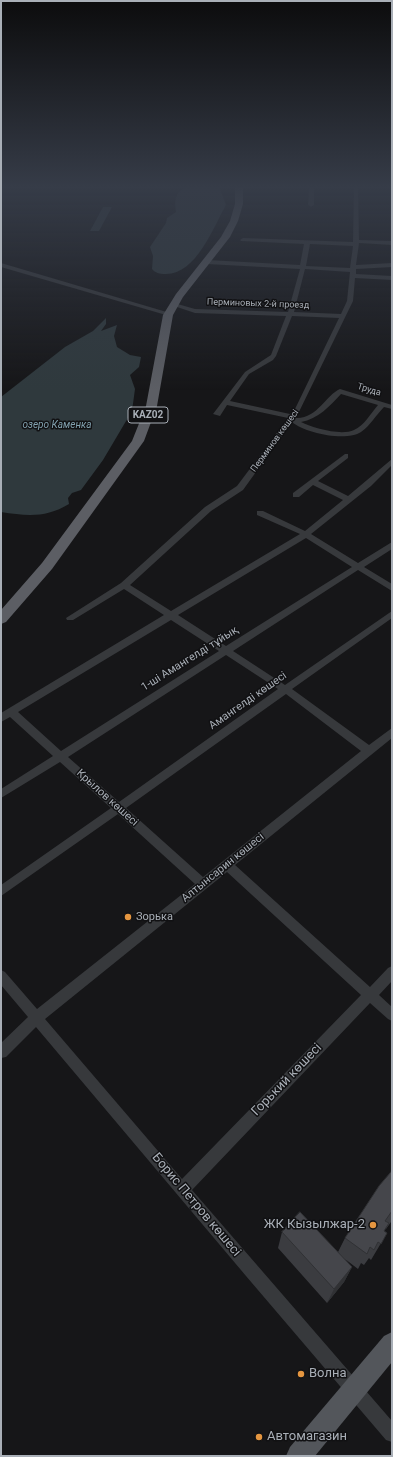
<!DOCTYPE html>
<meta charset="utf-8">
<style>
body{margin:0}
#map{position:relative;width:393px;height:1457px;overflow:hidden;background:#161618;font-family:Roboto,sans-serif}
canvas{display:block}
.frame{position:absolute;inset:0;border:2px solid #a9afb7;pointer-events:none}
</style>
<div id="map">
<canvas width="393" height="1457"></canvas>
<div class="frame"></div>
</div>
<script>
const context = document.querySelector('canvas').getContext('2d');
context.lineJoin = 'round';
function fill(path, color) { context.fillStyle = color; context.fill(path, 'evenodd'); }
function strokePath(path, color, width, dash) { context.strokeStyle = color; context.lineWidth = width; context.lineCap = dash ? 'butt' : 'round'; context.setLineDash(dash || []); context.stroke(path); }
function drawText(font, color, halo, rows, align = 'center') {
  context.font = font + ' Roboto,sans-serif'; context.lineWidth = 3; context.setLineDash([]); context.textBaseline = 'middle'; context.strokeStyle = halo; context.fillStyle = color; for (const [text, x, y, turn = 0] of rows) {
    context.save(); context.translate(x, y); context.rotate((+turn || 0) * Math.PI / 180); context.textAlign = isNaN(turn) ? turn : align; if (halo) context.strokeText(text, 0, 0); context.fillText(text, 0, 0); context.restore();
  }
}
fill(new Path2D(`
 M186 186H219L226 205C213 228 196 275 165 274 160 274 155 273 152 269L153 256 150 247 166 223 167 218 176 212C174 200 175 193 186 186Z
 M103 207H112L99 231H90Z
 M106 318V324L101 331 117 325 114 336 117 347 130 355 141 357 139 367 130 375 135 389 132 411 103 460 81 490 72 493 68 498 69 504C46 518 27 516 1 512V397L65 347 93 331Z`), '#2f393d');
fill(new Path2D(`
 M309 186H314V205L311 207 308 205Z
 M354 186H358L359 240 392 241V245L359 243 356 265 392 263V267L356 269V274L392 276V280L355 278 353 301 296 418C317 419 326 395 340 389L392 405V409L384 407C376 415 370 426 361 432 346 442 305 433 292 422L243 490 211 511 130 585 171 611 300 534 257 515V511H263L305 531 343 500 313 485 299 497H293V493L345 454H348V458L318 481 348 496 392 459V465L371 486 311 534 358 563 392 542V549L364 567 392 584V591L358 570 233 651 285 685 392 611V618L292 689 369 745 392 728V738L235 865 370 987 388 968 392 966V981L379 995 392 1007V1021L388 1019 370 1003 192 1190 392 1421V1442L386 1440 246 1276 36 1027 6 1057 1 1058V1043L28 1017 1 985V970L5 972 37 1009 195 884 118 814 1 896V885L111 808 60 762 1 798V789L53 756 10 717 1 722V713L164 615 124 589 73 620H67L66 618 121 583 205 507 237 486 288 418 227 405 220 416 213 414 245 372 271 355 286 316 195 313 171 305 174 303 195 309 288 312 300 269 207 264 204 262 207 260 300 265 304 244 241 241 240 240 243 238 353 242ZM310 244 353 246 350 268 306 266ZM305 269 350 272 347 301 341 314 294 312ZM292 316 339 318 295 409 290 414 230 401 249 374 273 360 276 356ZM341 394 378 405C371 413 364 426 354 430 341 436 313 428 301 422 318 419 330 406 341 394ZM306 538 352 567 226 646 178 615ZM171 620 219 651 61 751 18 712ZM226 655 278 689 119 802 68 757ZM286 694 361 751 203 877 126 808ZM227 872 361 995 182 1179 45 1019Z
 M1 263 170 313 171 314 166 315 1 267Z`), '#37393c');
fill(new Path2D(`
 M392 1332V1362L315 1456H286L290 1447 384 1336Z`), '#53565b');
fill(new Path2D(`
 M235 186H243V204L238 221 230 237 183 297 173 315 157 406 144 441 52 569 6 622 1 624V610L42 563 132 441 146 406 163 315 176 294 221 237 230 221 235 204Z`), '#5c5e64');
fill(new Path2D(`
 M392 1171V1223L391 1222 386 1229V1228L384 1231 387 1233 371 1260 369 1258 364 1265 361 1263 358 1269 345 1259 352 1267 344 1282 327 1303 278 1248 282 1232 338 1252 345 1238Z`), '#3b3c40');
fill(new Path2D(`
 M352 1267 344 1282 327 1303 334 1289Z`), '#303134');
const building = new Path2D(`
 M392 1171V1211L385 1221 389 1223 384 1231 387 1233 381 1244 378 1242 374 1250 370 1247 367 1254 345 1238 379 1186Z
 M300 1212 352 1267 334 1289 282 1232Z`);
fill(building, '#45464b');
strokePath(building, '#303134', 1);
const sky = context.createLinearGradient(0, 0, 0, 390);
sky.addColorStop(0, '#0c0c0d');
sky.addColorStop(0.48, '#363c48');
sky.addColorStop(1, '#363c4800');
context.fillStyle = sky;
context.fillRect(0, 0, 393, 390);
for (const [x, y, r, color] of [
 [128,917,4,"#e59640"],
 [373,1225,4,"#e59640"],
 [301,1374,4,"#e59640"],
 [259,1437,4,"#e59640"]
]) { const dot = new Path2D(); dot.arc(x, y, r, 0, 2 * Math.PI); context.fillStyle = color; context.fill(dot); strokePath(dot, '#111113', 1.5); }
drawText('9px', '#a9afb7', '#111113', [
 ["Перминовых 2-й проезд",258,304,2],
 ["Труда",369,390,17],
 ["Перминов көшесі",275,441,-54]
]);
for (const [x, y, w] of [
 [148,415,40]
]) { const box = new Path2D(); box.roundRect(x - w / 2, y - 8, w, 16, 3); context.fillStyle = '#111113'; context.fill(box); strokePath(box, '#a9afb7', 1); }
drawText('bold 10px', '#a9afb7', null, [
 ["KAZ02",148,415]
]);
drawText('italic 10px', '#82a1af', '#111113', [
 ["озеро Каменка",57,425]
]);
drawText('11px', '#a9afb7', '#111113', [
 ["1-ші Амангелді тұйық",190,659,-32],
 ["Амангелді көшесі",248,701,-35],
 ["Крылов көшесі",107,798,42],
 ["Алтынсарин көшесі",223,868,-39]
]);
drawText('11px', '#a9afb7', '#111113', [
 ["Зорька",136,917]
], 'left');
drawText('13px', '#a9afb7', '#111113', [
 ["Горький көшесі",287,1080,-46],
 ["Борис Петров көшесі",196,1205,50]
]);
drawText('13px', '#a9afb7', '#111113', [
 ["ЖК Кызылжар-2",365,1225,"right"],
 ["Волна",309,1374],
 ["Автомагазин",267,1437]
], 'left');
</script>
